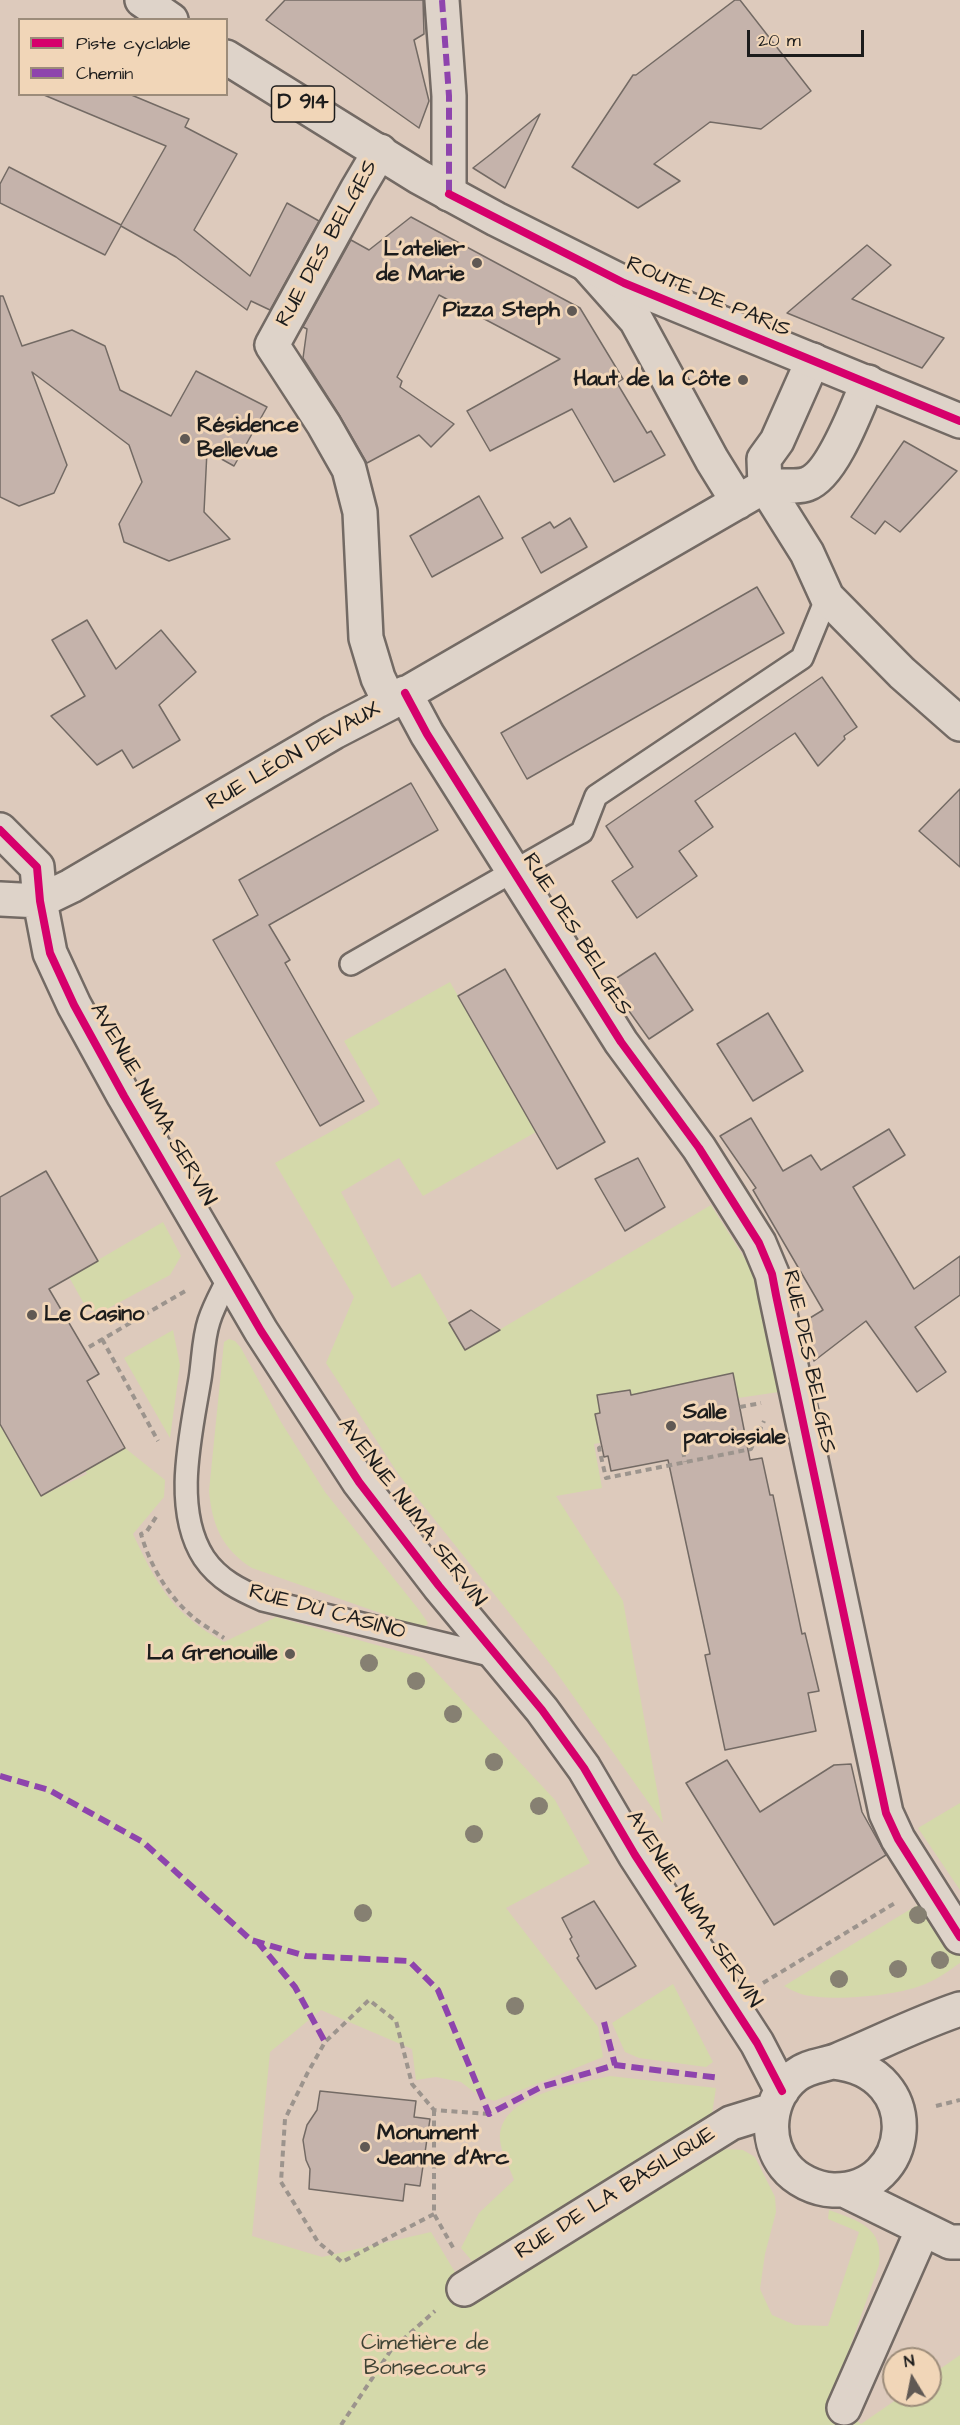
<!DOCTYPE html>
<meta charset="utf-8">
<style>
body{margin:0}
#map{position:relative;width:960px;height:2425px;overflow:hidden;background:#ddcabc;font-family:"Architects Daughter",sans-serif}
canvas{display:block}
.legend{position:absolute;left:18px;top:18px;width:210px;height:78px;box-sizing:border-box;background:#f1d6b8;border:2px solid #9c8c7a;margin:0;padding:8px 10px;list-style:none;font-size:18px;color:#1c1c1c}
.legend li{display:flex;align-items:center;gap:12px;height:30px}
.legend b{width:30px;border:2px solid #9c8c7a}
.north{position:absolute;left:882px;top:2347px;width:60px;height:60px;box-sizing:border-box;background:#f1d6b8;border:2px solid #9c8c7a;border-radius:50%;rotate:350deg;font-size:16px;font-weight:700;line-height:24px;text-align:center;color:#1c1c1c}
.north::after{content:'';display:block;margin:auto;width:21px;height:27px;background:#605954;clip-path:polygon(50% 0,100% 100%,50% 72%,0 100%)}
.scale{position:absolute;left:747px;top:30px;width:117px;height:27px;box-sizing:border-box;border:3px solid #1c1c1c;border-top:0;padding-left:8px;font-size:18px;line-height:21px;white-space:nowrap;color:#1c1c1c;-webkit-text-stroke:4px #f1d6b8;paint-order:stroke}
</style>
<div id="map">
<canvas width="960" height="2425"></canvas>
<ul class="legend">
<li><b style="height:8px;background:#d6006c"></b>Piste cyclable</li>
<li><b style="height:8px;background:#8e44ad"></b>Chemin</li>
</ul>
<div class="north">N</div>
<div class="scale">20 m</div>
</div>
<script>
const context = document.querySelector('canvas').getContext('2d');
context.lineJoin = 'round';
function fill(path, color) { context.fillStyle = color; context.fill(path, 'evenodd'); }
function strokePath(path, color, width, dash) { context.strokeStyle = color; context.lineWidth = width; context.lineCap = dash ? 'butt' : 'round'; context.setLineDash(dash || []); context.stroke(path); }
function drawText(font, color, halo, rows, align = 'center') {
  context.font = font + ' "Architects Daughter",sans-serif'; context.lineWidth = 6; context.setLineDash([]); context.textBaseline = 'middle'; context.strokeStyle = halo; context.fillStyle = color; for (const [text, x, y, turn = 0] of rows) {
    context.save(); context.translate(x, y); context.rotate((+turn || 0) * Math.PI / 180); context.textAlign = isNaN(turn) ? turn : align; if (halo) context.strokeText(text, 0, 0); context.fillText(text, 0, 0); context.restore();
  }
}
fill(new Path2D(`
 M450 982 536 1132 423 1196 399 1158 341 1192 392 1288 420 1273 465 1350 711 1205 757 1278 779 1392 738 1398 733 1373 631 1395 630 1390 598 1395 600 1413 595 1415 600 1443 594 1444 602 1488 556 1496 623 1601 663 1823 554 1669 399 1475 326 1363 354 1297 275 1163 380 1104 344 1041Z
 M163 1222 181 1256 170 1275 96 1315 92 1308 88 1311 69 1277Z
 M173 1330 180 1365 170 1438 124 1358Z
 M229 1339 235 1341 241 1348 281 1422 325 1492 419 1610 428 1623 426 1626 420 1627 252 1568C222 1549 212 1525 209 1491L224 1342Z
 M0 1424 41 1496 87 1474 85 1470 125 1448 165 1480 164 1497 133 1534C158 1587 172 1613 224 1642L276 1617 423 1658 555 1800 590 1863 506 1908 598 2027 603 2057 494 2101 474 2092 461 2082 436 2077 416 2080 412 2049 321 2010 270 2052 252 2236 322 2257 431 2232 465 2289 674 2159 728 2149 743 2150 755 2157 775 2197 776 2212 765 2254 760 2289 772 2315 795 2325 828 2326 859 2232 828 2219 829 2210C859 2221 884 2227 879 2265L832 2398 861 2424 903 2395H930V2376L960 2355V2425H0Z
 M960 1803V1890L918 1828Z
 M924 1901 960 1955V1963C947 1972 935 1981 920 1986 893 1996 829 2002 801 1994 795 1992 790 1989 784 1986Z
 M673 1984 713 2062 706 2067 639 2058 625 2052 612 2023Z
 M610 2076 716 2088 712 2114 705 2124 472 2261 461 2248 479 2213 514 2180C510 2168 501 2152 500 2140 497 2094 578 2084 610 2076Z`), '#d4d9aa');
const building = new Path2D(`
 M285 0H423L424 34 414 40 429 101 419 128 266 20Z
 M735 0H740L811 91 761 129 710 122 654 164 680 181 638 208 572 167 633 75H636Z
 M129 94 189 119 185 127 237 154 194 230 250 276 287 203 319 221 270 310 251 301 247 310 176 257 121 226 105 255 0 203V184L9 167 121 225 166 146 44 95Z
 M540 114 505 188 473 168 491 154Z
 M411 217 580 308 623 379 617 383 647 433 651 431 665 455 614 482 572 409 490 451 467 411 560 359 439 295 397 377 402 381 400 387 454 424 431 447 419 435 367 463 340 416 303 358 307 329 303 327 351 240 369 250Z
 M867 245 891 265 852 299 944 338 922 368 787 313Z
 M0 296H3L22 346 72 330 105 346 120 390 171 416 196 371 267 407 234 466 207 451 204 512 230 539 169 561 124 542 119 524 142 482 129 445 32 372 67 465 54 493 19 506 0 497Z
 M904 441 957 471 900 532 885 521 875 534 851 517Z
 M479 496 503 538 432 577 410 536Z
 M570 518 587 547 541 573 522 538 550 522 554 528Z
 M757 587 784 633 527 779 501 733Z
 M87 620 116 669 161 630 196 672 159 705 180 740 133 768 122 750 97 765 51 716 85 696 52 640Z
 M822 677 857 727 844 736 845 739 818 766 795 733 695 801 713 827 679 851 697 876 637 918 612 881 633 867 606 826Z
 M411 783 438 830 269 925 290 960 285 963 364 1101 320 1126 213 940 258 915 239 880Z
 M960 789V867L919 831Z
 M655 953 693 1010 649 1039 609 983Z
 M505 969 605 1142 557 1169 458 996Z
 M768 1013 803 1071 753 1101 717 1044Z
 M751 1118 783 1171 811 1155 821 1170 889 1129 905 1155 853 1187 914 1289 960 1256V1295L915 1327 946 1372 917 1392 866 1321 814 1361 805 1321 823 1310 753 1190 756 1188 720 1136Z
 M638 1158 665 1207 625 1231 595 1179Z
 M46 1171 98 1261 49 1289 99 1374 87 1381 125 1448 41 1496 0 1424V1197Z
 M471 1310 500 1330 465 1350 449 1323Z
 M733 1373 750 1460 762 1458 770 1495H773L802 1634 805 1633 819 1691 808 1693 816 1731 725 1750 705 1655 710 1654 668 1460 611 1471 608 1456 604 1457 595 1414 600 1413 597 1395 630 1390 631 1395Z
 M727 1760 760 1812 834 1765 851 1764 862 1812 886 1855 774 1925 686 1783Z
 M594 1901 636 1966 596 1989 577 1958 579 1956 570 1939 572 1937 562 1918Z
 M320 2091 416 2101 414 2117 430 2119 420 2186 405 2184 403 2201 309 2189 310 2169 306 2160 303 2140 307 2125 317 2110Z`);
fill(building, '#c5b3ab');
strokePath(building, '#736a64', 1.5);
const lane = new Path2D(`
 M351 964 582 832 596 796 802 658 827 597
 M230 1275C223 1290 214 1305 209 1321 203 1339 203 1361 200 1379 191 1434 172 1509 204 1558 219 1580 240 1590 263 1600L498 1657`);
const street = new Path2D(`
 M442 0 449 96V194
 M380 151 357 190 272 345 324 425 349 469 360 512 366 638 378 678 390 703
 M587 265 636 320 712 460 738 502
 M765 486 807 553 827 597 902 673 960 724
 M765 486 764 459 777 441 813 360
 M405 693 427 734 621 1042 699 1148 759 1243 772 1274 776 1295 886 1813 898 1839 960 1937
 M0 830 37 867 40 901 50 953 74 1005 124 1096 261 1331 359 1482 439 1586 542 1710 584 1768 635 1855 757 2043 782 2091
 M0 899 40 901 71 886 334 732 390 703 765 486C775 485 797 488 807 484 833 475 857 407 868 382
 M834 2062C928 2072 914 2192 833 2190 815 2189 796 2180 785 2166 764 2139 768 2098 795 2076 809 2065 823 2066 838 2060 879 2043 918 2023 960 2009
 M844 2190 950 2242H960
 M464 2289 731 2123 773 2110
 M844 2408 923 2229`);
const primary = new Path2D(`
 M142 0 171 20
 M226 57 419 177 496 219 624 283 960 421`);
strokePath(lane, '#736a64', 26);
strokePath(street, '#736a64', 38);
strokePath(primary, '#736a64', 38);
strokePath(new Path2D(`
 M102 1339 158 1441
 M89 1347 187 1290
 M740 1407 761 1403
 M601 1447 599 1448 606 1478 751 1449 764 1421
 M683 1451 685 1462
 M156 1517 147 1531 141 1534C150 1565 167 1595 193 1617 202 1625 214 1631 224 1638
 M763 1983 895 1903
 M936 2106 960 2100
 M434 2110V2214L455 2251
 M434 2214 342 2262 318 2242 281 2182 285 2119 307 2074 325 2042 369 2000 396 2021 412 2084 434 2110 489 2114
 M341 2425 391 2350 435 2311`), '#9c948d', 4, [6, 4.5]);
strokePath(lane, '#ded3c9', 21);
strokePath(street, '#ded3c9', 33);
strokePath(primary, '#ded3c9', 33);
strokePath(new Path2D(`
 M442 0 449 96V194
 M0 1776 49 1790 143 1842 251 1940 306 1956 409 1961 438 1990 489 2114 541 2087 615 2065 720 2078
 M257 1941 295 1987 325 2042
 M604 2022 615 2065`), '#8e44ad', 6, [12, 6]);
strokePath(new Path2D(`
 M449 194 624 283 960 421
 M405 693 427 734 621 1042 699 1148 759 1243 772 1274 776 1295 886 1813 898 1839 960 1937
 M0 830 37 867 40 901 50 953 74 1005 124 1096 261 1331 359 1482 439 1586 542 1710 584 1768 635 1855 757 2043 782 2091`), '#d6006c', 8);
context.fillStyle = '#868072';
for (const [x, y] of [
 [369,1663],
 [416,1681],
 [453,1714],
 [494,1762],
 [539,1806],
 [474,1834],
 [363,1913],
 [918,1915],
 [940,1960],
 [898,1969],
 [839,1979],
 [515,2006]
]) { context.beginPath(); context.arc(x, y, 9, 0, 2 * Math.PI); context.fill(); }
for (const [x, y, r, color] of [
 [477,263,6,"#605954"],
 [572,311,6,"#605954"],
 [743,380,6,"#605954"],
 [185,439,6,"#605954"],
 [32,1315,6,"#605954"],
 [671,1426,6,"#605954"],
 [290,1654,6,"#605954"],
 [365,2147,6,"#605954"]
]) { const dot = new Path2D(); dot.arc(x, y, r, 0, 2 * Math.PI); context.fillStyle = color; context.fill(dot); strokePath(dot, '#f1d6b8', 2); }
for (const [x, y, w] of [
 [303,104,63]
]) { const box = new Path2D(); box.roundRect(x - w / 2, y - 18, w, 36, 4.5); context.fillStyle = '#f1d6b8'; context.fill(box); strokePath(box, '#1c1c1c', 1.5); }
drawText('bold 21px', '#1c1c1c', null, [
 ["D 914",303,104]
]);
drawText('22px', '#1c1c1c', '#f1d6b8', [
 ["RUE DES BELGES",328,244,-61],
 ["ROUTE DE PARIS",708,298,23],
 ["RUE LÉON DEVAUX",294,757,-30],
 ["RUE DES BELGES",576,935,58],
 ["AVENUE NUMA SERVIN",152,1105,60],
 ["RUE DES BELGES",808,1362,78],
 ["AVENUE NUMA SERVIN",411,1513,53],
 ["RUE DU CASINO",327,1613,15],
 ["AVENUE NUMA SERVIN",693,1910,57],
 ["RUE DE LA BASILIQUE",616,2194,-32]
]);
drawText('bold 22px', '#1c1c1c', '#f1d6b8', [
 ["L'atelier",465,250],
 ["de Marie",465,275],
 ["Pizza Steph",560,311],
 ["Haut de la Côte",731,380],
 ["Résidence",197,426,"left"],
 ["Bellevue",197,451,"left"],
 ["Le Casino",44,1315,"left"],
 ["Salle",683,1413,"left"],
 ["paroissiale",683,1438,"left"],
 ["La Grenouille",278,1654],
 ["Monument",377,2134,"left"],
 ["Jeanne d'Arc",377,2159,"left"]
], 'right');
drawText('22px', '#3f4435', '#f1d6b8', [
 ["Cimetière de",425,2344],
 ["Bonsecours",425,2369]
]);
</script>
